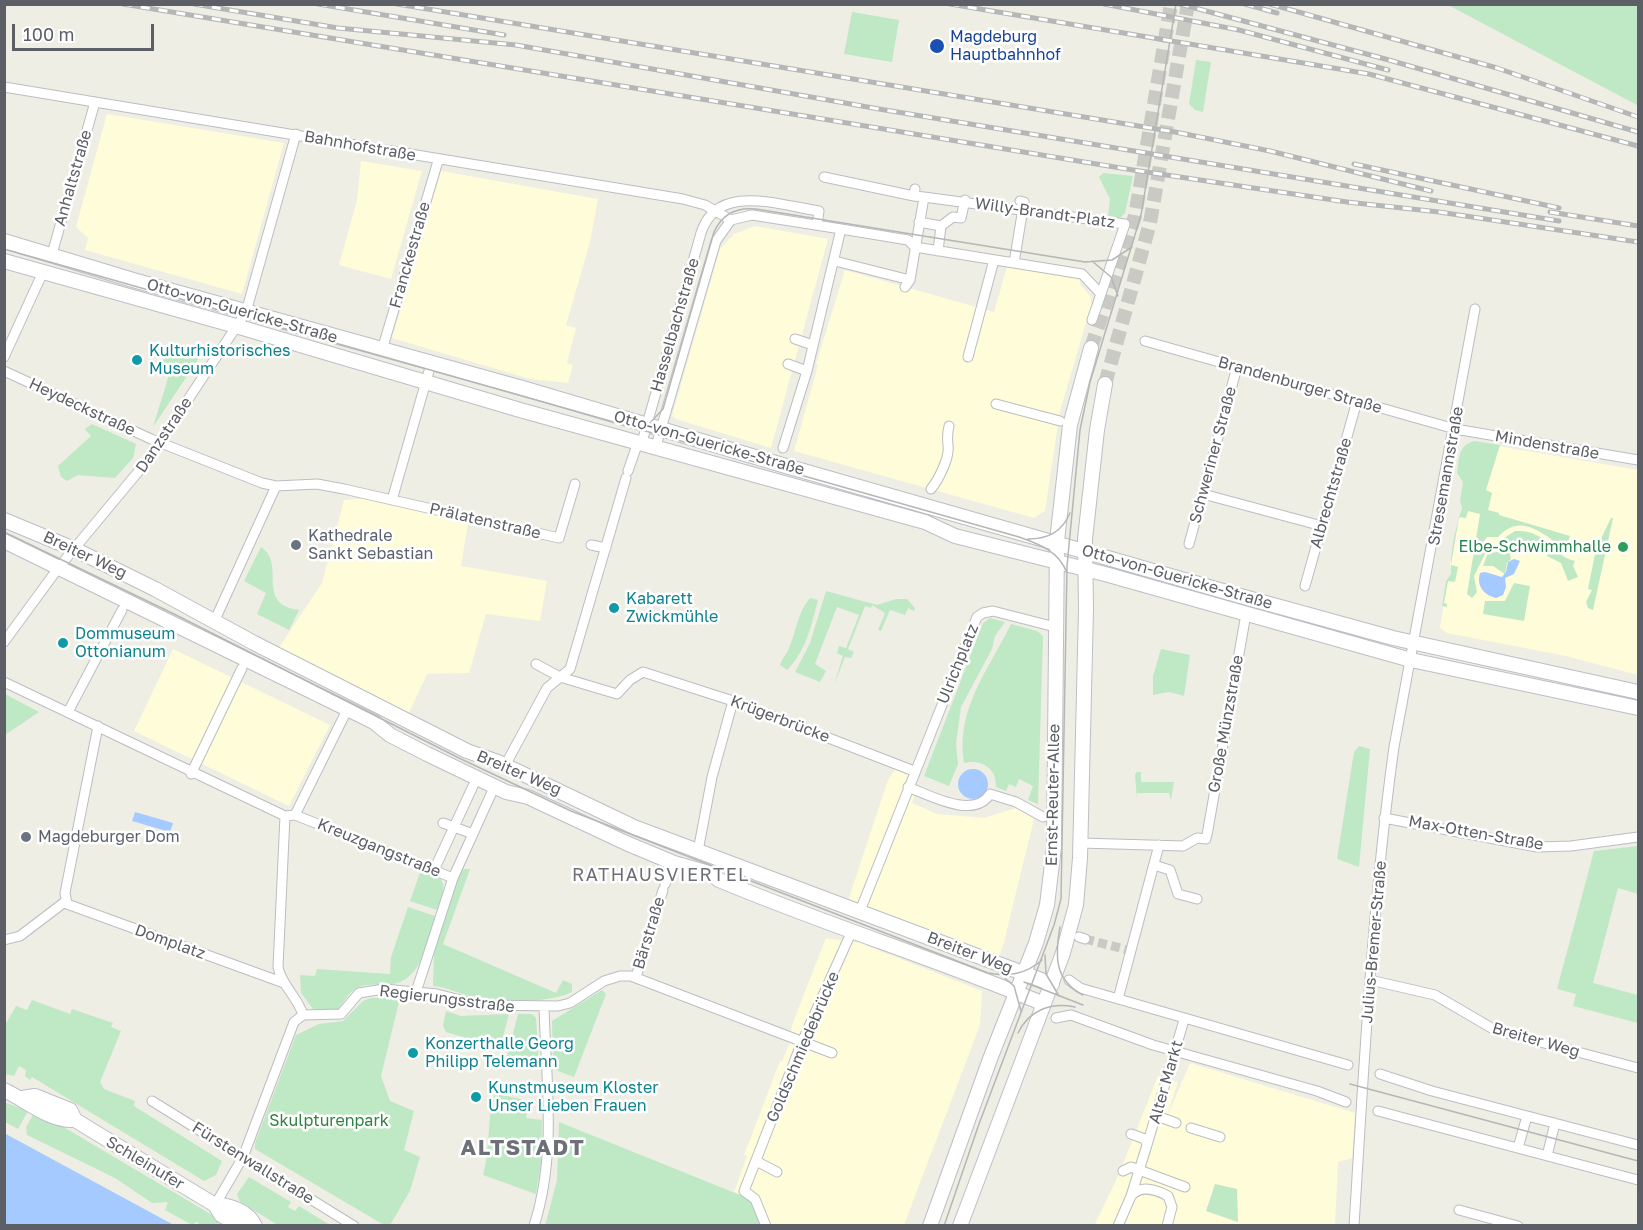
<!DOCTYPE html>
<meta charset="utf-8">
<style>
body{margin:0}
#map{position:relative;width:1643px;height:1230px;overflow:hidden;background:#efeee4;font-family:"Golos Text",sans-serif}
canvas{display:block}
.frame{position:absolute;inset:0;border:6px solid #5c5f65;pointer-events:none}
.scale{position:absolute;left:12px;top:24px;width:142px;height:27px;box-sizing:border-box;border:3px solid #5c5f65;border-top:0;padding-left:8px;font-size:18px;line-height:21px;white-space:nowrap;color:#5c5f65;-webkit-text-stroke:4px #fff;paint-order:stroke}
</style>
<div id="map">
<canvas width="1643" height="1230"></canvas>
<div class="frame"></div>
<div class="scale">100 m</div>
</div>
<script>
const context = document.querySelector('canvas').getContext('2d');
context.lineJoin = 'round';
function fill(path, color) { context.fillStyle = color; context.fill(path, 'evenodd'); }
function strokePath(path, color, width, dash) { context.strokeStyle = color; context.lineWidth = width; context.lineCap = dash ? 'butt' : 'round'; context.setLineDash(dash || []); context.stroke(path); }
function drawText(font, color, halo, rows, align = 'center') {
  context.font = font + ' "Golos Text",sans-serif'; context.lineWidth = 5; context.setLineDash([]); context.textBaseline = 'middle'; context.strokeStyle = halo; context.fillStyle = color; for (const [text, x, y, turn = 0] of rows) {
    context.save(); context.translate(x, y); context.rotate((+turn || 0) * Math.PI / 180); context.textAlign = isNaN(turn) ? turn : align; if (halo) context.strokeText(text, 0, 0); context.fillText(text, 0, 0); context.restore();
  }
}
fill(new Path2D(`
 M107 114 284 143 242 294 85 250 88 238 76 227Z
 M361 161 422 171 391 279 339 265 357 200Z
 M441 171 598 199 590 242 566 325 576 328 567 363 573 365 568 383 530 379 392 338Z
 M755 226 828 239 771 448 676 419 672 416 720 249 734 234Z
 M1007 267 1081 278 1080 284 1091 297V306L1060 411 1045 511 1034 518 794 451 818 365 816 364 845 270 994 312Z
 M1475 442 1638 470V675L1566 656 1447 633 1440 628 1447 583 1452 576 1450 564Z
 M368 498 468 523 461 566 547 581 540 621 486 614 469 673 427 674 408 715 278 649 322 583 344 500Z
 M173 649 330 725 289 806 134 731Z
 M896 768 916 775 917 788 912 803 937 814 984 818 1016 808 1034 819 1003 946 998 960 847 904 888 780Z
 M826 938 860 943 982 991 980 1025 904 1225H761L746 1196 734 1192 747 1156 744 1155 780 1061H782L789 1045 792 1025Z
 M1190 1063 1355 1113 1352 1158 1338 1162 1335 1225 1094 1226 1119 1174 1158 1076 1178 1082 1166 1119Z`), '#fffcd9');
fill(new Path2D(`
 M1448 5H1638V105H1637Z
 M852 12 899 20 892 62 844 54Z
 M1196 60 1211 62 1203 112 1195 110 1189 104Z
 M1103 173 1133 176 1125 213 1120 218 1108 217 1110 199 1099 177Z
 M171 341 203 352 153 427 169 375 159 371Z
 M92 424 136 444 133 458 115 478 78 475 67 481 61 477 58 466 91 436 85 429Z
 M1474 441 1500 445 1486 490 1492 493 1488 510 1499 513V515L1570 536 1565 550C1545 535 1521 511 1498 537H1487L1482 544 1486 552 1474 576 1477 592 1472 598 1467 594 1480 514 1468 511 1466 518 1459 517 1451 565 1458 567 1455 582 1448 581 1444 603 1447 604V607L1442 606 1446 581 1451 574C1450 551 1455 530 1462 508L1460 501 1463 482 1457 473C1459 460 1458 445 1474 441Z
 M1611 518H1613L1593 610 1588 608 1586 602 1592 590 1588 589 1596 549Z
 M1515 531C1547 529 1550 555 1575 561L1573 566 1578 577 1568 581 1561 563 1547 556 1548 552 1531 553 1526 549 1510 554 1511 559 1507 563 1505 574 1493 566H1483L1488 553 1498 552 1504 538Z
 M261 547C287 564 254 604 299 610L289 630 257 614 266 593 244 581Z
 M1514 583 1530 586 1524 621 1483 614 1485 601H1505Z
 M826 591 877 605 896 599H907L915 608 914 611 908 608 905 615 890 610 881 631 878 630 885 613 872 605 871 608 865 606 848 649 854 652 851 658 845 657 834 685 843 656 837 653 839 646 846 648 859 615 837 607 815 664 826 671 820 682 795 672 810 643Z
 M810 598 818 600C812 623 806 652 787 670L780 665C782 658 787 654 789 648 797 630 797 613 810 598Z
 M990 618 1005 622 995 636 992 649 961 707 956 744 958 764 949 786 924 776 983 623Z
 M1011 624 1037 631 1043 636 1038 804 1028 800 1033 786 1019 779 1016 787 1009 784 1006 791 996 787C997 768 981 759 964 763 955 710 989 669 1011 624Z
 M1161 649 1190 655 1184 696 1169 692 1153 695V676Z
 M5 694 39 712 5 735H4Z
 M1359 746 1370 749 1359 867 1337 859 1354 752Z
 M1137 772H1141V782H1174L1171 800 1169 793H1137V800L1135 775Z
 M1638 846V894L1618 888 1593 983 1638 995V1023L1573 1006 1576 994 1557 989 1594 851Z
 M422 867C448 880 447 883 437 910L410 901Z
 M464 869H470L443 944 556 993 563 980 572 984V992C548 1004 496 1002 469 996 457 993 446 987 433 986L434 950 459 872Z
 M408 907 435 916C429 937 424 970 402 981 389 988 371 981 357 988 349 992 344 1002 338 1009H313L301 993 300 975 315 976 317 969 390 974 391 957Z
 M602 990 606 994 574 1077 553 1069 552 1021Z
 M371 998H400L381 1076 390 1101 414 1111 404 1150 420 1157 410 1191 390 1225H384L255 1149V1143L296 1035 319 1024 343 1021 363 1001Z
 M32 1000 70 1014 72 1009 113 1023 111 1027 121 1031 100 1082 104 1089 135 1101 134 1106 222 1161 216 1175 204 1181 32 1077 30 1080 25 1076 26 1070 19 1066 14 1076 5 1074V1025L16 1006 27 1010Z
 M446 1011 461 1016 509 1014 500 1048 446 1032 443 1026Z
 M518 1014H532L536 1018 539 1064 507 1056Z
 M495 1093 528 1101 526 1118 542 1120 541 1162 536 1194 483 1175C491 1147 486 1120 495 1093Z
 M4 1102 28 1111 18 1129 5 1122Z
 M34 1113 55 1122 219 1219 218 1225H200L197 1222 192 1225 165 1210 168 1202 152 1203 115 1178 27 1135 26 1127Z
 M559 1122 745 1197 757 1205 761 1225 545 1226 557 1180Z
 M249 1177 291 1202 288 1207 295 1211 299 1206 330 1225H278L240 1202 237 1194Z
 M1215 1184 1237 1189 1238 1222 1206 1211Z`), '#bfe8c5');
fill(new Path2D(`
 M1514 559 1520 561 1514 574 1505 578 1506 587 1503 595 1496 598C1484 595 1476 586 1480 573L1485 572 1502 577 1506 572 1508 562Z
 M958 784a15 15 0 1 1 30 0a15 15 0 1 1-30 0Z
 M135 812 173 823 170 832 132 821Z
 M4 1133 172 1224 174 1225H5Z`), '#a4caff');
strokePath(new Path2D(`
 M1085 939 1128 950`), '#cacac4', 9, [9, 4.5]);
strokePath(new Path2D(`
 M1091 348 1135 216 1171 4
 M1105 384 1150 223 1188 4`), '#cacac4', 14, [14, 7]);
const street = new Path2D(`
 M4 87 683 199 705 205 731 220
 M824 177 914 196
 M924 197 1125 224 1092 320
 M919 222 941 226 953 217 961 218 965 200
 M841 229 908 240 915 247 1082 274 1101 294
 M938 251 941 226
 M52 254 95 102
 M835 261 910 280
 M1014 263 1024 202 1020 201
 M905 287 910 280 924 197 914 196 915 189
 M795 339 813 345
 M1145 341 1455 429 1638 460
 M382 350 438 161
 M4 357 43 272
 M968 357 994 260
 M788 364 807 371
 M4 371 151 439 262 483 276 486 317 484 344 489 559 538 575 484
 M996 404 1060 421
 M642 442 701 233C717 182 778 205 819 211L817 225
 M656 446 716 241 731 220 752 215 841 229 807 371 783 448
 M628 471 636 448
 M931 489C939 479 950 457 948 445 947 437 947 434 949 426
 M1203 494 1322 526
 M392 500 431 364
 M1189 544 1237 367
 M591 545 606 548
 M1305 586 1357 401
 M214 622 276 486
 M4 642 59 567 148 460 246 312 296 134
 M536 664 560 677 617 694 630 680 643 672 733 701 914 771
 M4 682 285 816 295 815
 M68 712 122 610
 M98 726 65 893 67 904 284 983
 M508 760 547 688 570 669 626 478
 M191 774 242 668
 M908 787C929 795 974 820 990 794L1016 802 1043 817
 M295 815 453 878
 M295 815 348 708
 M285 816 278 967C281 985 298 997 303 1015
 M1384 818 1537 847 1571 846 1638 837
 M443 823 473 834
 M1207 835 1246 614
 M1081 843 1183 846 1197 838 1206 839
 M698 851 712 777 733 701
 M1154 865 1170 870 1178 894 1197 899
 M434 870 473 786
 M665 884 674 863
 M862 906 977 617 983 613 993 611 1055 627
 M1079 937 1085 939
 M4 940 20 936 66 901
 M636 977 663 890
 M1069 980 1080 988 1348 1065
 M1370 980 1435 995 1495 1030 1638 1068
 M416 992 453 878 492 792
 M1118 999 1159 845
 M1056 1018 1071 1015 1153 1045 1317 1091 1346 1102
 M1380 1074 1432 1091 1638 1145
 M152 1101 354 1226
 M1378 1111 1638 1180
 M1157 1116 1176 1123
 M1191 1128 1220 1137
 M1147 1145 1184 1020
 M1518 1148 1527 1116
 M1547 1156 1555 1123
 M756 1161 777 1172
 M1123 1171 1131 1167 1185 1187
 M1131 1196C1141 1184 1157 1190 1168 1196L1172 1207 1167 1226
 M215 1205 243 1157 294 1022 303 1015 341 1014 359 993 384 989 437 994 480 1005 558 1006 570 1003 604 981 620 976H631L832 1053
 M1459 1210 1518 1226
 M534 1226C557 1155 546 1081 544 1007
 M766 1226 755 1199 744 1191 802 1042 851 933
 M1118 1226 1131 1196 1147 1145 1145 1139 1131 1134
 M1354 1226C1364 1066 1372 905 1394 747L1475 309`);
const secondary = new Path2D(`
 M4 241 133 280 526 389 779 464 1244 597 1393 638 1638 692
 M4 261 236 326 520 410 925 522 955 536 1105 574 1411 660 1638 708
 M4 520 74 549 155 589 254 643 467 751 498 762 634 827 1052 984
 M4 541 374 722 390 735 427 754 506 792 528 797 626 843 674 863 709 873 719 880C826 925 937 959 1044 1004
 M4 1090C26 1100 50 1122 75 1120
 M22 1098 35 1096 70 1110 75 1120 215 1205 221 1215 240 1226
 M215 1205C229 1204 249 1212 255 1226
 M930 1226 990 1059 1036 943 1047 905 1054 847 1057 541 1070 425 1091 348
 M960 1226 1063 953 1076 905 1080 858 1086 609 1085 539 1097 430 1105 384`);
strokePath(street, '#bcbdc3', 11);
strokePath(secondary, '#bcbfc6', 16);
strokePath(street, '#fff', 9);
strokePath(secondary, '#fff', 14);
strokePath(new Path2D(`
 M4 249 1019 537C1039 544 1059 551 1067 573
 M1092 261 1111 277 1118 296
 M635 429 649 424 663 409 714 232C722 214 737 207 756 209L1085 262 1112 260 1132 247
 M4 532 172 613 459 758 571 811 988 973C1009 977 1026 974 1042 960
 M1028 539C1048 539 1062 532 1070 513
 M1060 927C1055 956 1054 980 1083 995
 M1045 955 1046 974 1059 996
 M1000 974 1014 986 1021 1011
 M1024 982 1083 1005
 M1018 1033C1029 1010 1051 1002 1075 1007
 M1350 1084 1638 1161
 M944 1226 979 1124 1054 925 1061 899 1067 566 1080 430 1090 382 1141 215 1176 4`), '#b5b6b6', 1.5);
const rail = new Path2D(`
 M123 4 1133 170 1347 202 1439 212 1638 242
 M194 4 338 28 516 45 879 109 1559 221
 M318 4 504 35
 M397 4 1175 132 1270 151 1431 191
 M950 4 1369 74 1638 146
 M1104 4 1239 30 1388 70
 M1180 4 1389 60 1638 132
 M1245 4 1277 13
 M1270 4 1497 68 1638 117
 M1354 164 1559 208
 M1550 212 1638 226`);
strokePath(rail, '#b5b6b6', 5);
strokePath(rail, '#fff', 3, [9]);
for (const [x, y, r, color] of [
 [937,46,8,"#1a4fb4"],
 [137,360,6,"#0f9aa8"],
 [296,545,6,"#6b7280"],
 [1623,547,6,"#2e9e5b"],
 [614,608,6,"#0f9aa8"],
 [63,643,6,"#0f9aa8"],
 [26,837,6,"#6b7280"],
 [413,1053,6,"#0f9aa8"],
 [476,1097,6,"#0f9aa8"]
]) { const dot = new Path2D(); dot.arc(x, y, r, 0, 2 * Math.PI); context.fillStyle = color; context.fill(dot); strokePath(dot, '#fff', 2); }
drawText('16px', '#164399', '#fff', [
 ["Magdeburg",950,37],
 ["Hauptbahnhof",950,55]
], 'left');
drawText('16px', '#5c5f65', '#fff', [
 ["Bahnhofstraße",360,146,10],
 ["Anhaltstraße",73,178,-74],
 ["Willy-Brandt-Platz",1045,213,8],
 ["Franckestraße",410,255,-74],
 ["Otto-von-Guericke-Straße",242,311,16],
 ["Hasselbachstraße",675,325,-74],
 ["Brandenburger Straße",1300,385,16],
 ["Heydeckstraße",82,407,25],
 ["Danzstraße",164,435,-56],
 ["Otto-von-Guericke-Straße",709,443,16],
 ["Mindenstraße",1547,445,10],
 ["Schweriner Straße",1213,455,-75],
 ["Stresemannstraße",1446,476,-80],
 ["Albrechtstraße",1331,493,-74],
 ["Prälatenstraße",485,521,13],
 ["Breiter Weg",85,555,25],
 ["Otto-von-Guericke-Straße",1177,577,16],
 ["Ulrichplatz",958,664,-68],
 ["Krügerbrücke",780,719,21],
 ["Große Münzstraße",1226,724,-80],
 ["Breiter Weg",519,773,23],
 ["Ernst-Reuter-Allee",1053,795,-89],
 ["Max-Otten-Straße",1476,833,10],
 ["Kreuzgangstraße",379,848,22],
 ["Bärstraße",649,933,-73],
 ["Domplatz",170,942,20],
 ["Julius-Bremer-Straße",1374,942,-85],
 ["Breiter Weg",970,953,21],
 ["Regierungsstraße",447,999,7],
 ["Breiter Weg",1536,1040,16],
 ["Goldschmiedebrücke",803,1047,-67],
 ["Alter Markt",1166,1082,-74],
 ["Schleinufer",145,1163,31],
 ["Fürstenwallstraße",253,1163,32]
]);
drawText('16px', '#0d838f', '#fff', [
 ["Kulturhistorisches",149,351],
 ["Museum",149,369],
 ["Kabarett",626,599],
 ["Zwickmühle",626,617],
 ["Dommuseum",75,634],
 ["Ottonianum",75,652],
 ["Konzerthalle Georg",425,1044],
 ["Philipp Telemann",425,1062],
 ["Kunstmuseum Kloster",488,1088],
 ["Unser Lieben Frauen",488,1106]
], 'left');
drawText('16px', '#5b616d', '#fff', [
 ["Kathedrale",308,536],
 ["Sankt Sebastian",308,554],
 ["Magdeburger Dom",38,837]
], 'left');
drawText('16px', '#27864d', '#fff', [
 ["Elbe-Schwimmhalle",1611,547]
], 'right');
drawText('16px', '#2f823f', '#fff', [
 ["Skulpturenpark",329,1121]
]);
context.letterSpacing = '1.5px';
drawText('18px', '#6d7077', '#fff', [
 ["RATHAUSVIERTEL",661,875]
]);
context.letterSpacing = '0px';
context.letterSpacing = '1.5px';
drawText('bold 22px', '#6d7077', '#fff', [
 ["ALTSTADT",523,1148]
]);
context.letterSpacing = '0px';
</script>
